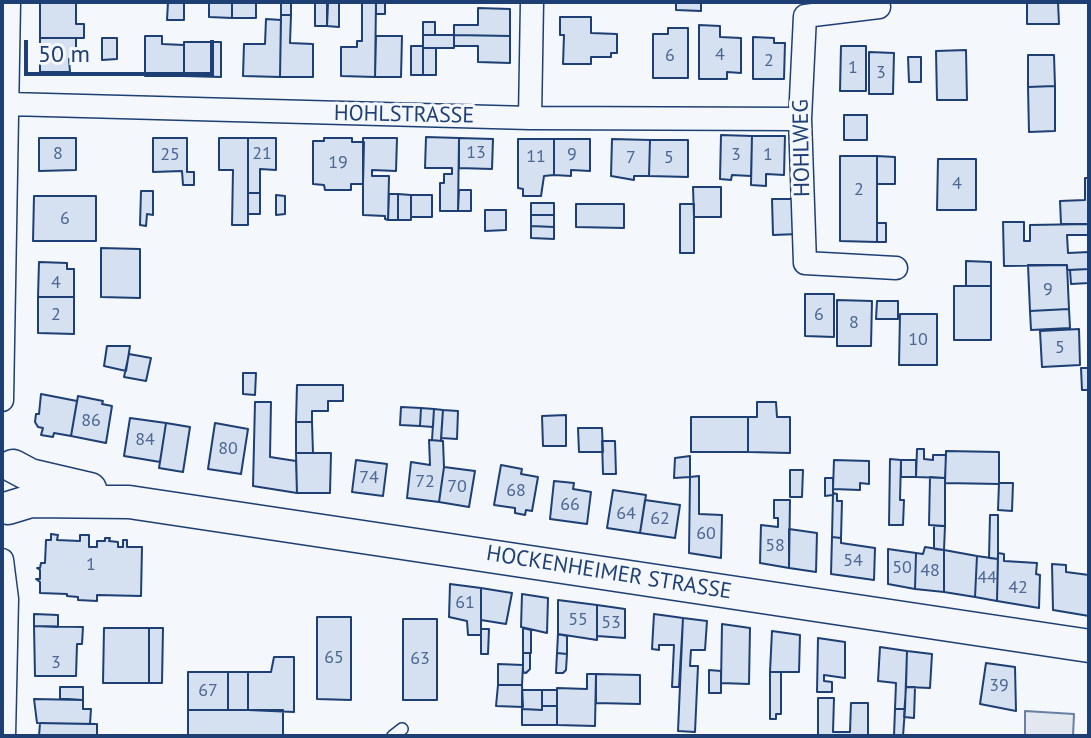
<!DOCTYPE html>
<style>
body{margin:0}
#map{position:relative;width:1091px;height:738px;overflow:hidden;background:#f4f7fb;font-family:"PT Sans",sans-serif}
canvas{display:block}
.frame{position:absolute;inset:0;border:4px solid #1d3f73;pointer-events:none}
.scale{position:absolute;left:24px;top:40px;width:190px;height:36px;box-sizing:border-box;border:4px solid #1d3f73;border-top:0;padding-left:10px;font-size:24px;line-height:28px;white-space:nowrap;color:#1d3f73;-webkit-text-stroke:6px #f4f7fb;paint-order:stroke}
</style>
<div id="map">
<canvas width="1091" height="738"></canvas>
<div class="frame"></div>
<div class="scale">50 m</div>
</div>
<script>
const context = document.querySelector('canvas').getContext('2d');
context.lineJoin = 'round';
function fill(path, color) { context.fillStyle = color; context.fill(path, 'evenodd'); }
function strokePath(path, color, width, dash) { context.strokeStyle = color; context.lineWidth = width; context.lineCap = dash ? 'butt' : 'round'; context.setLineDash(dash || []); context.stroke(path); }
function drawText(font, color, halo, rows, align = 'center') {
  context.font = font + ' "PT Sans",sans-serif'; context.lineWidth = 6; context.setLineDash([]); context.textBaseline = 'middle'; context.strokeStyle = halo; context.fillStyle = color; for (const [text, x, y, turn = 0] of rows) {
    context.save(); context.translate(x, y); context.rotate((+turn || 0) * Math.PI / 180); context.textAlign = isNaN(turn) ? turn : align; if (halo) context.strokeText(text, 0, 0); context.fillText(text, 0, 0); context.restore();
  }
}
const parking = new Path2D(`
 M1025 711 1074 714 1073 736H1025Z`);
fill(parking, '#e3e8f0');
strokePath(parking, '#687fa3', 2);
const building = new Path2D(`
 M40 2H76V24H84V38H40Z
 M168 2H184V20H167Z
 M209 2H232V18L209 17Z
 M232 2H256V18H232Z
 M281 2H291V15H281Z
 M327 2H339V27L327 26Z
 M362 2H376L375 77 341 76V47H357V41H362Z
 M376 2H385V14H376Z
 M676 2H701V11L676 10Z
 M1027 2H1058L1059 24H1027Z
 M315 3H328L327 26H315Z
 M478 8 510 9V36L454 35V25H478Z
 M281 15H291L290 43 313 44V77H280Z
 M560 17H591V33L617 34V53H611V57H591V64H563L564 35H560Z
 M266 19 281 20 280 77 243 76 244 44H265Z
 M423 22H435V35H423Z
 M699 25 720 26V37L741 38V73L727 72V79H699Z
 M668 28H688V78H653V34H668Z
 M423 35H454V48H423Z
 M454 35 510 36V63L478 62V46H454Z
 M145 36H162V44L184 45V76H145Z
 M376 36H402L401 77H375Z
 M753 37 774 38V43H785L784 79H753Z
 M40 38H76V59H69L70 72H40Z
 M102 38H117V59L102 60Z
 M184 42H221V77L184 76Z
 M411 46H423V75H411Z
 M841 46H866V91H840Z
 M423 48H436V75H423Z
 M966 50 967 100H937L936 51Z
 M869 52 894 53 893 94H869Z
 M1028 55H1054L1055 86 1028 87Z
 M908 57H921V82H909Z
 M1055 86V131L1029 132 1028 87Z
 M844 115H867V140H844Z
 M721 135 752 136 751 176 732 175 731 180 720 179Z
 M752 136H785L784 175 766 174V186L751 185Z
 M426 137 459 138 458 211H440V183H444V174H452V168H425Z
 M39 138H76V170L39 171Z
 M153 138H187V172H194V185H183L182 171 153 172Z
 M219 138H248V225H232L233 170H219Z
 M248 138H276V170L260 169V193H248Z
 M324 138H352V142H364L363 184H351V190H325L324 185 313 184V141H324Z
 M363 138H397L396 171 372 170V176H389L388 220 385 219V216L363 215Z
 M459 138 493 139 492 169 459 168Z
 M518 139H554V175L544 176 541 196H523V189L518 188Z
 M554 139H590V171L571 170V176L554 175Z
 M612 139 650 140 649 176H634V180L611 176Z
 M650 140H688V177L649 176Z
 M840 156H877V242L840 241Z
 M877 156 895 157V184H877Z
 M938 159H976V210H937Z
 M1085 178H1089V224H1061L1060 201 1085 200Z
 M693 187H721V217H694Z
 M459 190H471V211H458Z
 M141 191H153V215L147 214 146 226 140 225Z
 M248 193H260V214H248Z
 M389 194H398V220H388Z
 M398 194 411 195V220H398Z
 M276 195 285 196V214L276 215Z
 M411 195H432V217H411Z
 M34 196H96V241H33Z
 M772 199H797L798 234 773 235Z
 M531 203H554V215H531Z
 M576 204H624V228L576 227Z
 M680 204H694V253H680Z
 M485 210H506V230L485 231Z
 M531 215H554V227L531 226Z
 M1003 222H1024V241H1030V225L1089 224V235H1067L1068 253 1089 252V269L1067 270V265L1004 266Z
 M877 223H886V242H877Z
 M531 226 554 227V239L531 238Z
 M101 248 140 249V298L101 297Z
 M966 261 991 262V286H966Z
 M39 262 67 263V269H74V297H38Z
 M1028 265H1067L1069 309 1030 311Z
 M1089 269V283L1071 284 1070 270Z
 M954 286H991V340H954Z
 M805 294H834V337L805 336Z
 M38 297H74V334L38 333Z
 M837 300 872 301 871 346H837Z
 M877 301H898V319H876Z
 M1069 309 1070 328 1031 330 1030 311Z
 M900 314H937V365H899Z
 M1079 329 1080 365 1042 367 1040 331Z
 M107 346H130L126 371 104 366Z
 M129 354 151 358 146 381 124 377Z
 M1081 368H1089V390H1082Z
 M243 373H256L255 395 243 394Z
 M297 385H343V401H328V411H312V422H296Z
 M41 394 77 401 71 436 54 433 53 437 41 435 43 428 38 427 35 422 36 414H39Z
 M78 396 103 401 102 404 112 406 106 443 71 436Z
 M255 402H271L270 457 296 461 297 493 253 486Z
 M757 402H776L777 417H790V453L748 452V417H757Z
 M401 407 421 408 420 426 400 425Z
 M421 408 434 409 433 427 420 426Z
 M434 409 443 410 441 441 432 440Z
 M443 410 458 411 457 439 441 438Z
 M566 415V446H543L542 416Z
 M691 417H748V452H691Z
 M130 418 166 423 160 462 124 456Z
 M296 422H312L313 453H296Z
 M166 423 190 427 183 472 159 468Z
 M215 423 248 429 241 474 208 469Z
 M578 428H602L603 452H579Z
 M429 440 443 441 444 467 439 502 407 498 411 462 430 465Z
 M602 441H615L616 474H603Z
 M917 449H924V459L933 460V455H946L945 478 916 477Z
 M946 451 999 452V484L945 483Z
 M296 453H331L330 493H297Z
 M690 456V477L674 478 675 458Z
 M890 459 901 460 900 500H904L903 525H889Z
 M356 460 387 464 383 496 352 492Z
 M834 460 869 461V484L860 483V490L833 489Z
 M901 460H916V477H901Z
 M501 465 522 469 521 474 538 477 532 511 526 510 525 515 515 513V508L494 505Z
 M444 467 475 471 469 507 439 502Z
 M790 470H803L802 497H790Z
 M699 476V514L722 515 721 558 689 553 690 477Z
 M930 477 945 478V526L929 525Z
 M825 478H833V495L825 496Z
 M554 481 574 483 573 489 591 492 587 524 550 519Z
 M999 483H1013L1012 511 998 510Z
 M613 490 646 495 640 533 607 528Z
 M833 493 837 494V501H842L841 538 832 537Z
 M645 500 680 505 675 538 640 533Z
 M774 500H790L789 568 760 563 761 525 778 527V518H774Z
 M990 515H998V559L989 558Z
 M934 526H945L944 550 934 549Z
 M789 529 817 533 816 572 789 568Z
 M51 534 58 535 57 540 80 541V535H89V547H97V541H105V538H110L109 541 118 542V547H123V540H127V547H142L141 596 97 595V601L78 600V597L67 596V594L40 593V582L36 579H40V570L37 568H40L41 563H45L46 540H51Z
 M832 537 841 538V543L875 548 874 580 831 574Z
 M925 547 944 550V592L915 589 916 553 923 554Z
 M888 549 916 553 915 589 888 584Z
 M944 550 977 556 975 597 944 592Z
 M998 553 1004 554V561L1037 563 1036 574 1040 575 1039 608 997 601Z
 M977 556 998 559 997 601 975 597Z
 M1052 564 1066 565V572L1089 575V616L1053 610Z
 M450 584 481 588V635H468L467 621 449 617Z
 M481 588 512 593 506 624 481 620Z
 M522 594 548 598 547 633 521 627Z
 M558 600 597 605V640L558 634Z
 M597 605 625 609V638L597 636Z
 M34 614 58 615V627L34 626Z
 M654 614 683 618 679 687H672L674 645H659V650L652 649Z
 M317 617H351V700L317 699Z
 M683 618 707 621 705 650H691L690 666H698L695 732 678 731Z
 M403 619H437V700H403Z
 M722 624 750 628 749 684 721 683Z
 M34 626 83 627 82 644H77L76 676H35Z
 M104 628H149V683H103Z
 M149 628H163L162 683H149Z
 M523 628 531 630V653H523Z
 M481 629H489L488 654H481Z
 M772 631 800 635 799 672H770Z
 M558 634 567 636V654L557 653Z
 M818 638 845 642V678L824 675V681L832 682V692H817Z
 M880 647 907 651 905 709H895L896 683 878 681Z
 M907 651 932 654 930 688 906 687Z
 M523 653H530V669L526 673 523 672Z
 M557 653 567 654 566 670 563 673H556Z
 M274 657H294V712L248 710V672H271Z
 M986 663 1015 667 1016 711 980 704Z
 M498 664 523 665 522 685H498Z
 M709 670 721 671V693H709Z
 M188 672H228V710H188Z
 M228 672H248V710H228Z
 M770 672H781V714H776V719H770Z
 M587 674H596L595 726 557 725V688L587 689Z
 M596 674 640 675V704L596 703Z
 M498 685H522L523 707 496 706Z
 M60 687H83V700L60 699Z
 M906 687H915L914 718 904 717Z
 M522 690H542V710L522 709Z
 M542 690H557V706H542Z
 M818 698H834L833 732H850L851 703H868V736H818Z
 M34 699 83 700V709H91L90 724 37 723Z
 M542 706H557V725H522V709L542 710Z
 M895 709H905L903 736H894Z
 M188 710H283V736H188Z
 M40 723 97 724V736H39Z`);
fill(building, '#d5e0f0');
strokePath(building, '#1d3f73', 2);
const lane = new Path2D(`
 M393 736 402 729`);
const street = new Path2D(`
 M879 7 805 16 800 119 805 263 896 268
 M9 104 530 118 800 119
 M530 118 532 2
 M2 400 9 2
 M2 560 7 599 4 736`);
const secondary = new Path2D(`
 M13 466 30 475 90 489
 M8 508 31 501 129 502 1089 646`);
strokePath(lane, '#1d3f73', 14);
strokePath(street, '#1d3f73', 25);
strokePath(secondary, '#1d3f73', 35);
strokePath(lane, '#f4f7fb', 11);
strokePath(street, '#f4f7fb', 22);
strokePath(secondary, '#f4f7fb', 32);
drawText('18px', '#4b6792', null, [
 ["4",720,55],
 ["6",670,56],
 ["2",769,61],
 ["1",853,68],
 ["3",881,73],
 ["13",476,153],
 ["8",58,154],
 ["21",262,154],
 ["25",170,155],
 ["9",572,155],
 ["3",736,155],
 ["1",768,155],
 ["11",536,157],
 ["7",631,158],
 ["5",669,158],
 ["19",338,163],
 ["4",957,184],
 ["2",859,190],
 ["6",65,219],
 ["4",56,283],
 ["9",1048,290],
 ["2",56,315],
 ["6",819,315],
 ["8",854,323],
 ["10",918,340],
 ["5",1060,348],
 ["86",91,421],
 ["84",145,440],
 ["80",228,449],
 ["74",369,478],
 ["72",425,482],
 ["70",457,487],
 ["68",516,491],
 ["66",570,505],
 ["64",626,514],
 ["62",660,519],
 ["60",706,534],
 ["58",775,546],
 ["54",853,561],
 ["1",91,565],
 ["50",902,568],
 ["48",930,571],
 ["44",987,578],
 ["42",1018,588],
 ["61",465,603],
 ["55",578,620],
 ["53",611,623],
 ["65",334,658],
 ["63",420,659],
 ["3",56,663],
 ["39",999,686],
 ["67",208,691]
]);
drawText('22px', '#1d3f73', '#f4f7fb', [
 ["HOHLSTRASSE",404,115,1],
 ["HOHLWEG",802,148,-91],
 ["HOCKENHEIMER STRASSE",609,573,9]
]);
</script>
